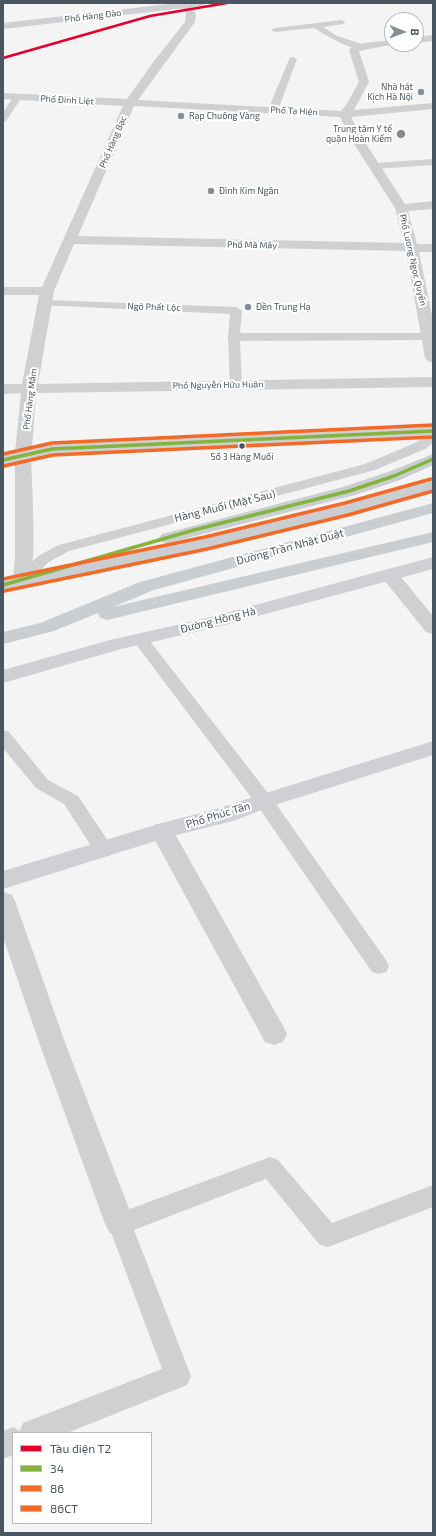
<!DOCTYPE html>
<meta charset="utf-8">
<style>
body{margin:0}
#map{position:relative;width:436px;height:1536px;overflow:hidden;background:#f4f4f4;font-family:"Exo 2",sans-serif}
canvas{display:block}
.frame{position:absolute;inset:0;border:4px solid #4a5661;pointer-events:none}
.legend{position:absolute;left:12px;top:1432px;width:140px;height:92px;box-sizing:border-box;background:#fff;border:1px solid #b7bbc0;margin:0;padding:5px 7px;list-style:none;font-size:12px;color:#4a5661}
.legend li{display:flex;align-items:center;gap:8px;height:20px}
.legend b{width:20px;border:1px solid #b7bbc0}
.north{position:absolute;left:384px;top:12px;width:40px;height:40px;box-sizing:border-box;background:#fff;border:1px solid #b7bbc0;border-radius:50%;rotate:91deg;font-size:11px;font-weight:700;line-height:16px;text-align:center;color:#4a5661}
.north::after{content:'';display:block;margin:auto;width:14px;height:18px;background:#868d94;clip-path:polygon(50% 0,100% 100%,50% 72%,0 100%)}
</style>
<div id="map">
<canvas width="436" height="1536"></canvas>
<div class="frame"></div>
<ul class="legend">
<li><b style="height:5px;background:#e4002b"></b>Tàu điện T2</li>
<li><b style="height:5px;background:#83b43f"></b>34</li>
<li><b style="height:5px;background:#f36928"></b>86</li>
<li><b style="height:5px;background:#f36928"></b>86CT</li>
</ul>
<div class="north">B</div>
</div>
<script>
const context = document.querySelector('canvas').getContext('2d');
context.lineJoin = 'round';
function fill(path, color) { context.fillStyle = color; context.fill(path, 'evenodd'); }
function strokePath(path, color, width, dash) { context.strokeStyle = color; context.lineWidth = width; context.lineCap = dash ? 'butt' : 'round'; context.setLineDash(dash || []); context.stroke(path); }
function drawText(font, color, halo, rows, align = 'center') {
  context.font = font + ' "Exo 2",sans-serif'; context.lineWidth = 4; context.setLineDash([]); context.textBaseline = 'middle'; context.strokeStyle = halo; context.fillStyle = color; for (const [text, x, y, turn = 0] of rows) {
    context.save(); context.translate(x, y); context.rotate((+turn || 0) * Math.PI / 180); context.textAlign = isNaN(turn) ? turn : align; if (halo) context.strokeText(text, 0, 0); context.fillText(text, 0, 0); context.restore();
  }
}
fill(new Path2D(`
 M341 20 345 22 344 24 323 27 337 36 365 45V49C351 51 325 35 314 28L275 32 271 30 275 28Z
 M290 57H293L297 59 278 110 273 113 270 112 268 110Z
 M18 94 22 97 6 121 3 122V112L15 95Z
 M433 159V165L375 169 370 166 375 163Z
 M45 300 236 307 240 309 242 311 240 333H429L433 334V340L240 341 242 385 241 388H231L230 385 228 337 230 314 41 305 39 303 41 301Z
 M433 433V443L425 449 375 470 69 551C63 555 55 558 49 562 38 570 32 588 17 584L14 581 38 556 59 545 365 464 415 443 428 434Z
 M140 634 146 636 271 797 386 960 389 966 386 972 379 974 372 972 257 805 132 639 134 636Z
 M3 730 9 732 48 780 78 796 114 850 111 855 104 857 97 855 64 804 36 788 3 748Z
 M270 1157 278 1160 332 1223 433 1185V1207L328 1247 319 1244 266 1179 134 1230 191 1376 187 1385 67 1433H13V1455L3 1459V1431L13 1427 20 1431 23 1423 162 1369 108 1224 111 1216Z`), '#ced0d2');
fill(new Path2D(`
 M178 3H188L196 13 195 22 138 100 341 111 346 105 359 82 349 50C357 41 380 42 392 40V44H396L359 51 369 82 354 110 433 103V109L351 117 361 136 405 204 433 201V209L408 211 417 244H433V252H419L433 320V363L428 361 425 358 406 251 74 244 54 291 38 384 433 377V387L36 393 32 448 52 444 433 426V436L52 454 31 459C32 480 37 572 29 585L22 587 15 585 13 581 15 557V462L3 465V455L15 452 21 393 3 394V384H22L39 295H3V287H42L123 106 3 99V93L127 99 154 61 185 22 186 13ZM134 106 340 117 349 136 395 208 404 243 78 236Z
 M433 35V41L416 43V37Z
 M389 569 396 571 433 616V634L426 632 380 575 382 571Z
 M162 823 170 825 283 1026 287 1034 283 1042 274 1045 265 1042 150 831 154 825Z
 M3 892 12 895 15 901 67 1048 135 1224 130 1233 120 1237 110 1233 105 1224 41 1048 3 937Z`), '#ced0d2');
fill(new Path2D(`
 M178 3H207L202 6 3 29V23Z
 M433 557V569L213 628 121 649 3 683V670L110 640 203 619Z
 M433 741V755L272 806 233 821 165 838 3 889V871L162 823 220 808 256 796Z`), '#ced0d4');
fill(new Path2D(`
 M433 454V465L400 480 355 495 168 543 162 542 159 538 162 534 343 487 388 472Z
 M433 480V490L353 513 206 548 3 591V579L206 538 342 505Z
 M433 503V513L154 590 113 607 433 532V542L107 620 100 618 98 613 54 631 3 644V632L40 623 140 582Z`), '#caced1');
strokePath(new Path2D(`
 M3 460 52 449 433 431
 M3 585 194 530 349 491 394 476 433 459`), '#83b43f', 3.5);
strokePath(new Path2D(`
 M4 466 53 455 433 437
 M4 591 207 549 348 515 433 491`), '#f36928', 3.5);
strokePath(new Path2D(`
 M3 454 52 443 433 425
 M3 579 205 537 345 503 431 479`), '#f36928', 3.5);
strokePath(new Path2D(`
 M3 58 150 16 227 3`), '#e4002b', 2.5);
for (const [x, y, r, color] of [
 [421,92,4,"#868d94"],
 [181,116,4,"#868d94"],
 [401,134,5,"#868d94"],
 [211,191,4,"#868d94"],
 [248,307,4,"#868d94"],
 [242,446,3.5,"#4a5661"]
]) { const dot = new Path2D(); dot.arc(x, y, r, 0, 2 * Math.PI); context.fillStyle = color; context.fill(dot); strokePath(dot, '#fff', 1.5); }
drawText('9px', '#4a5661', '#fff', [
 ["Phố Hàng Đào",93,16,-7],
 ["Phố Đinh Liệt",67,100,3],
 ["Phố Tạ Hiện",294,111,3],
 ["Phố Hàng Bạc",113,142,-67],
 ["Phố Mã Mây",252,245,1],
 ["Phố Lương Ngọc Quyến",413,260,77],
 ["Ngõ Phất Lộc",154,307,2],
 ["Phố Nguyễn Hữu Huân",218,385,-1],
 ["Phố Hàng Mắm",30,399,-83]
]);
drawText('9px', '#4a5661', '#fff', [
 ["Nhà hát",413,87,"right"],
 ["Kịch Hà Nội",413,97,"right"],
 ["Rạp Chuông Vàng",189,116],
 ["Trung tâm Y tế",392,129,"right"],
 ["quận Hoàn Kiếm",392,139,"right"],
 ["Đình Kim Ngân",219,191],
 ["Đền Trung Hạ",256,307]
], 'left');
drawText('9px', '#4a5661', '#fff', [
 ["Số 3 Hàng Muối",242,457]
]);
drawText('11px', '#4a5661', '#fff', [
 ["Hàng Muối (Mặt Sau)",225,506,-14],
 ["Đường Trần Nhật Duật",290,547,-15],
 ["Đường Hồng Hà",218,620,-14],
 ["Phố Phúc Tân",218,815,-17]
]);
</script>
